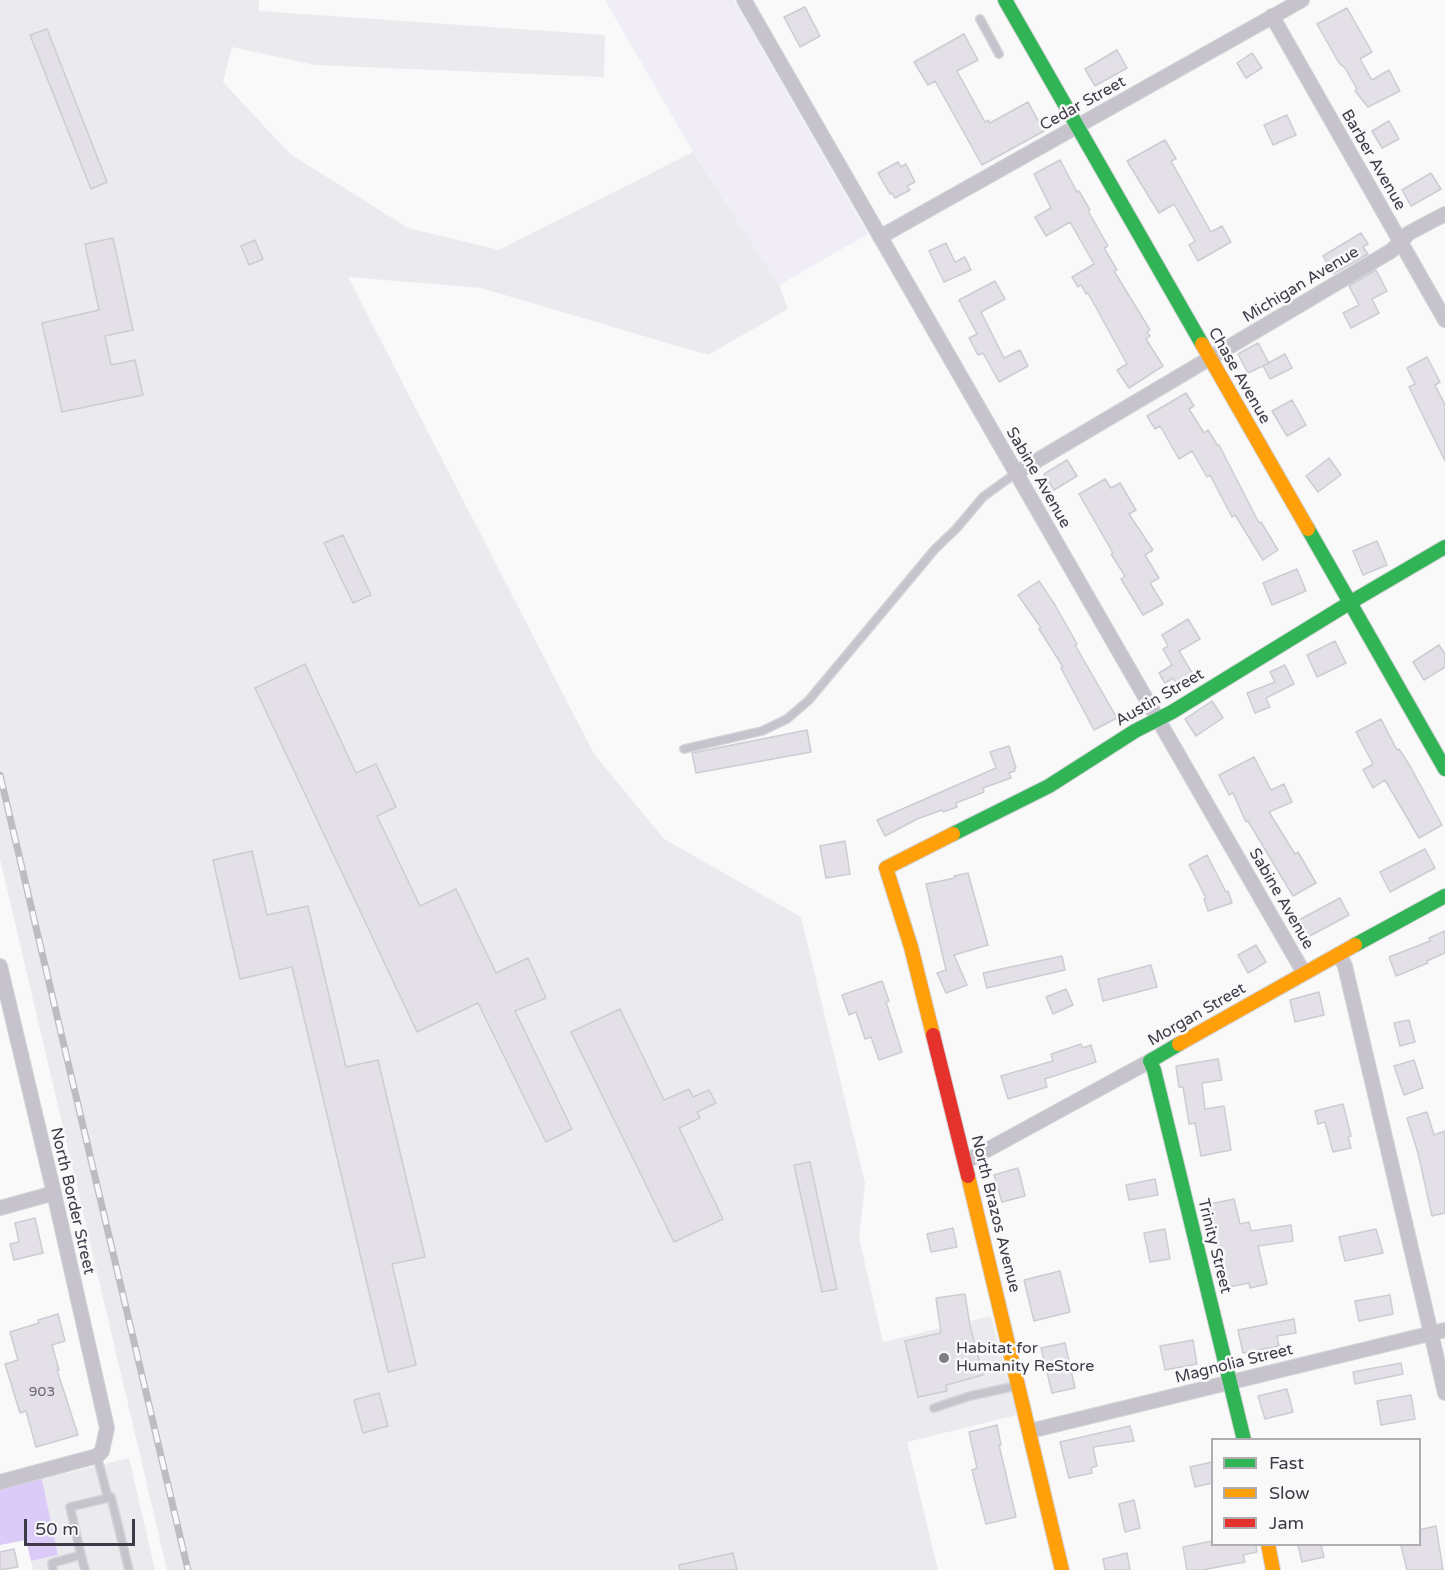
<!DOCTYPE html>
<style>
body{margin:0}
#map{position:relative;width:1445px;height:1570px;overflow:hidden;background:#f9f9f9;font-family:"Varela Round",sans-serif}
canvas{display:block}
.legend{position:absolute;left:1211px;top:1438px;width:210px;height:108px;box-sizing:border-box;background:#f9f9f9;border:2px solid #afadb2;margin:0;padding:8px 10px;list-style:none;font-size:18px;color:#3f3a48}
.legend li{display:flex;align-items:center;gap:12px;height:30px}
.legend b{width:30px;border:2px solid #afadb2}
.scale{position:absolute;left:24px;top:1519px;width:111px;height:27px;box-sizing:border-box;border:3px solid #3f3a48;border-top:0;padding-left:8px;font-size:18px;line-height:21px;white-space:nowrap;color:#3f3a48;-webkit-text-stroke:4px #f9f9f9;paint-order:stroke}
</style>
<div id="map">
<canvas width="1445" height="1570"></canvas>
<ul class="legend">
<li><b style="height:8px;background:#30b455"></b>Fast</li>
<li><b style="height:8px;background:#ff9f0a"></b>Slow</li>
<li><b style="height:8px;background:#e5322d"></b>Jam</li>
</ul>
<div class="scale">50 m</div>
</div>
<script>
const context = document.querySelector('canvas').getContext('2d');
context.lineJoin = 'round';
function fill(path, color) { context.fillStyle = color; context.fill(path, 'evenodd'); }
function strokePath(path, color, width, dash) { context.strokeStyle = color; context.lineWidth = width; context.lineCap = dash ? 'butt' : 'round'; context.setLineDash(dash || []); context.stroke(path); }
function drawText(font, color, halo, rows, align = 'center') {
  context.font = font + ' "Varela Round",sans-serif'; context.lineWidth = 5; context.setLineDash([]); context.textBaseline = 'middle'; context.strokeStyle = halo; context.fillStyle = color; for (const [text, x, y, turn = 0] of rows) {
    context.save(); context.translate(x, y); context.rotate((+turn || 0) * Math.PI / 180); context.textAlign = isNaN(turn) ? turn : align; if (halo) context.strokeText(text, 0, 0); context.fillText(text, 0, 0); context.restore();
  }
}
fill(new Path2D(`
 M0 0H259V11L605 35 604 77 315 65 232 47 223 82 290 154 408 228 499 250 693 152 779 285 788 309 708 355 481 288 348 277 594 754 664 839 801 917 865 1183 859 1238 883 1342 991 1316 1017 1415 907 1442 938 1570H167L0 859Z
 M129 1458 155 1570H33L31 1561 58 1555 42 1479Z`), '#ebeaee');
fill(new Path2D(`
 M605 0H734L868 234 779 285 693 152Z`), '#f0edf6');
fill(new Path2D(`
 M42 1479 58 1555 31 1561 26 1540 0 1545V1489Z`), '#dbcbf8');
const building = new Path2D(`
 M805 7 820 36 800 47 784 17Z
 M1347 8 1372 52 1360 59 1372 80 1389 70 1400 91 1368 107 1355 91 1357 89 1345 68 1339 63 1317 24Z
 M47 29 107 182 91 189 30 35Z
 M964 34 978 60 957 71 985 122 988 120 990 123 1028 102 1044 131 982 165 935 81 928 85 914 62Z
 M1117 50 1127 68 1095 86 1085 69Z
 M1252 53 1262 68 1246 78 1237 63Z
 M1287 115 1296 135 1273 145 1264 125Z
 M1389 121 1399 139 1382 148 1372 131Z
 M1165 140 1176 159 1171 161 1211 232 1222 226 1231 242 1198 261 1189 245 1195 241 1174 204 1159 213 1127 161Z
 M1060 160 1077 192 1079 191 1090 210 1088 211 1108 246 1104 248 1117 270 1114 271 1150 330 1147 332 1150 336 1146 339 1163 366 1129 388 1117 370 1127 364 1088 293 1086 294 1081 285 1078 287 1072 277 1094 264 1070 222 1046 236 1035 217 1051 208 1034 174Z
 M898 162 901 167 906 164 915 182 907 186 910 190 895 198 892 193 890 194 878 173Z
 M1431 173 1441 189 1411 206 1402 190Z
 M1361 233 1368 244 1363 247 1368 254 1333 274 1323 256Z
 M113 238 133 330 105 336 111 365 135 360 143 395 62 412 42 323 99 310 85 244Z
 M255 240 263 259 249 265 241 246Z
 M946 243 955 262 965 257 971 270 944 282 929 251Z
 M1376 270 1387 291 1372 299 1379 313 1351 328 1343 313 1359 305 1349 286Z
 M995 281 1005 299 981 312 1004 358 1020 350 1028 366 999 382 983 353 978 355 969 338 977 334 959 300Z
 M1258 343 1269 363 1248 373 1238 354Z
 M1285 354 1292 368 1270 379 1263 366Z
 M1427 357 1440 382 1435 385 1445 405V461L1409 387 1415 384 1407 368Z
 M1186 393 1194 406 1189 409 1204 433 1208 430 1218 446 1219 445 1259 523 1261 522 1278 550 1263 560 1235 515 1232 517 1210 475 1207 477 1192 451 1179 459 1160 426 1155 429 1147 416Z
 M1292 400 1306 425 1287 436 1272 411Z
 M1329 458 1341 475 1318 492 1306 476Z
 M1067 460 1077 476 1054 490 1044 474Z
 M1105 479 1111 488 1120 483 1136 510 1129 514 1153 550 1145 555 1159 578 1150 583 1163 604 1143 615 1121 579 1125 576 1111 554 1113 553 1079 494Z
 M343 535 371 595 353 603 324 543Z
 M1377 541 1387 565 1363 575 1353 551Z
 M1297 569 1306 591 1272 605 1263 583Z
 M1039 581 1055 605 1077 644 1075 645 1117 718 1094 730 1061 668 1063 667 1039 629 1041 628 1018 595Z
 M1188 619 1200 639 1179 651 1194 676 1178 686 1173 678 1165 683 1159 673 1172 665 1163 649 1168 646 1162 635Z
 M1335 641 1346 663 1317 677 1307 655Z
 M1439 645 1445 654V667L1424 680 1413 662Z
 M305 664 356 773 376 764 396 807 377 816 420 906 456 889 496 973 528 958 546 998 515 1011 572 1129 546 1142 478 1003 417 1032 255 688Z
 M1285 665 1294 684 1266 698 1270 707 1255 713 1247 693 1275 682 1270 672Z
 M1212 701 1223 718 1196 736 1185 719Z
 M1381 719 1397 750 1399 749 1410 766 1442 825 1419 838 1385 780 1373 788 1363 770 1373 764 1356 732Z
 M807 730 811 752 696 773 692 753Z
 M1009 746 1016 768 1014 769 1015 771 1009 773 1011 778 983 788 984 792 956 803 957 807 943 812 942 810 917 819 885 836 877 820 996 768 990 752Z
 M1254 757 1271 790 1284 784 1292 802 1269 812 1295 854 1298 852 1316 883 1293 896 1248 821 1246 822 1233 793 1229 795 1219 775Z
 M845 841 850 874 826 878 820 846Z
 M1425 849 1435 868 1390 892 1380 872Z
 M252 851 267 915 308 906 346 1067 378 1060 425 1257 392 1264 416 1365 388 1372 292 967 240 979 213 860Z
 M1207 855 1226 892 1228 891 1232 903 1208 911 1204 899 1206 898 1189 865Z
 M968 873 988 945 954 955 967 985 946 993 937 973 946 970 926 884 955 878 954 876Z
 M1340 898 1349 915 1306 938 1297 921Z
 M1445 931V953L1427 961 1428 963 1396 976 1389 957 1430 941 1429 938Z
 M1256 945 1266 962 1248 973 1238 955Z
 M1062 956 1065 970 987 988 983 973Z
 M1151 965 1157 987 1103 1001 1098 979Z
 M882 981 889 1001 886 1002 902 1052 879 1060 871 1037 865 1039 856 1012 849 1015 842 995Z
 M1066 989 1073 1005 1053 1014 1046 997Z
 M1319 992 1324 1015 1295 1022 1290 1000Z
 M620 1009 664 1100 689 1089 693 1097 709 1090 716 1103 697 1112 700 1118 679 1128 723 1219 674 1242 571 1032Z
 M1409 1020 1415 1042 1400 1046 1394 1023Z
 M1081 1044 1083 1048 1091 1045 1096 1062 1045 1079 1047 1087 1008 1099 1001 1076 1053 1061 1051 1054Z
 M1218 1059 1222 1080 1202 1083 1205 1109 1224 1106 1231 1150 1201 1156 1195 1123 1189 1124 1183 1087H1179L1176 1066Z
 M1414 1060 1423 1088 1404 1095 1394 1066Z
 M1343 1104 1351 1136 1348 1137 1351 1148 1333 1152 1325 1122 1318 1124 1315 1111Z
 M1427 1112 1434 1135 1445 1131V1213L1432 1216 1418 1153 1407 1118Z
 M810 1162 837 1289 822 1292 794 1165Z
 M1018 1168 1025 1196 1002 1202 994 1175Z
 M1155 1179 1158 1195 1129 1200 1126 1185Z
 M1234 1199 1240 1224 1249 1222 1251 1231 1291 1225 1293 1241 1258 1246 1267 1284 1250 1288 1249 1283 1229 1287 1214 1230H1216L1210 1204Z
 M35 1218 43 1253 14 1260 10 1244 19 1242 15 1223Z
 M953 1228 957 1247 931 1252 927 1234Z
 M1165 1229 1170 1259 1150 1262 1144 1233Z
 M1376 1229 1383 1253 1345 1261 1339 1237Z
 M1060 1271 1070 1312 1034 1321 1024 1280Z
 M965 1294 970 1326 983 1375 946 1385 947 1391 918 1397 905 1341 941 1333 936 1298Z
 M1390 1295 1393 1314 1359 1321 1355 1301Z
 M58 1314 65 1341 52 1345 59 1370H57L78 1435 36 1447 26 1411 20 1413 5 1364 18 1360 10 1332 39 1323 38 1320Z
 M1294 1319 1296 1333 1277 1336 1279 1346 1243 1353 1238 1330Z
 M1193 1340 1197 1364 1165 1370 1160 1346Z
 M1065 1343 1075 1388 1052 1393 1041 1348Z
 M1401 1363 1403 1374 1355 1384 1353 1372Z
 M1287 1389 1293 1412 1265 1419 1258 1396Z
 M379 1393 388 1426 363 1433 354 1400Z
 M1411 1395 1415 1419 1381 1425 1377 1401Z
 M997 1425 1001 1445H999L1016 1517 986 1524 972 1470 977 1468 969 1432Z
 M1130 1426 1134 1441 1093 1447 1097 1466 1091 1468 1092 1473 1069 1478 1060 1442Z
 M1212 1462V1483L1195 1487 1190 1467Z
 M1134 1500 1140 1528 1125 1532 1119 1504Z
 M1436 1526 1443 1570H1407L1401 1545H1419V1530Z
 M1212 1541V1545H1256L1257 1552 1243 1555 1245 1562 1202 1570H1187L1183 1547Z
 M1298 1545H1321L1324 1557 1302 1562Z
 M14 1549 18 1567 0 1570V1552Z
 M733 1553 737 1570H680L679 1565Z
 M1127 1553 1130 1570H1105L1103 1559Z`);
fill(building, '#e3e1e7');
strokePath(building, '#cecbd2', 1.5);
const lane = new Path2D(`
 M980 19 999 54
 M684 749 762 731 787 719 809 700 935 549 956 529 983 497 1016 473
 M934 1408 970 1396 1016 1386
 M108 1498 111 1497 129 1570
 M81 1555 85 1570
 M53 1570 52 1563 81 1555 70 1507 108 1498 97 1456`);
const street = new Path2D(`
 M744 0 1304 973
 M1272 16 1445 320
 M880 237 1302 0
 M1016 473 1391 251 1409 233 1445 214
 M1339 954 1345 966 1445 1393
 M0 966 54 1193 107 1428 102 1451 97 1456 0 1482
 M965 1162 1150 1061
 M0 1208 54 1193
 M1030 1431 1445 1330`);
const fast = new Path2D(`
 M1005 0 1202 344
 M1308 529 1445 769
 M953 834 1049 786 1135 731 1172 712 1351 602 1445 547
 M1355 945 1445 896
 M1179 1044 1150 1061 1154 1070 1244 1440`);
const slow = new Path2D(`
 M1202 344 1308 529
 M933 1035 911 947 886 868 953 834
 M1179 1044 1355 945
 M968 1176 1062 1570
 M1268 1544 1273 1570`);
const jam = new Path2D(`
 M933 1035 968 1176`);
strokePath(lane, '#d4d3d6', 10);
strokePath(street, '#d4d3d6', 16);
strokePath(fast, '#d4d3d6', 16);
strokePath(slow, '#d4d3d6', 16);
strokePath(jam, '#d4d3d6', 16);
strokePath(lane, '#c6c3cd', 7);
strokePath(street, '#c6c3cd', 14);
strokePath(fast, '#30b455', 14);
strokePath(slow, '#ff9f0a', 14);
strokePath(jam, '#e5322d', 14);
const rail = new Path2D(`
 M0 775 188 1570`);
strokePath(rail, '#bebcc3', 7);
strokePath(rail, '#f9f9f9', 4.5, [14]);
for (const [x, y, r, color] of [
 [944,1358,6,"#807d86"]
]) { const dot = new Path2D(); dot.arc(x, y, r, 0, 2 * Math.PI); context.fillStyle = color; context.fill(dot); strokePath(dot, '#f9f9f9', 2); }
drawText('14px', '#6c6773', null, [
 ["903",42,1392]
]);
drawText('16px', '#3f3a48', '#f9f9f9', [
 ["Cedar Street",1083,104,-29],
 ["Barber Avenue",1373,160,60],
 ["Michigan Avenue",1301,285,-31],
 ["Chase Avenue",1239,376,60],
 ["Sabine Avenue",1038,478,60],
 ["Austin Street",1160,698,-30],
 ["Sabine Avenue",1281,899,60],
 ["Morgan Street",1197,1015,-30],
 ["North Border Street",72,1201,77],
 ["North Brazos Avenue",995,1214,76],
 ["Trinity Street",1214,1246,76],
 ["Magnolia Street",1234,1364,-14]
]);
drawText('16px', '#3f3a48', '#f9f9f9', [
 ["Habitat for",956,1349],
 ["Humanity ReStore",956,1367]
], 'left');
</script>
